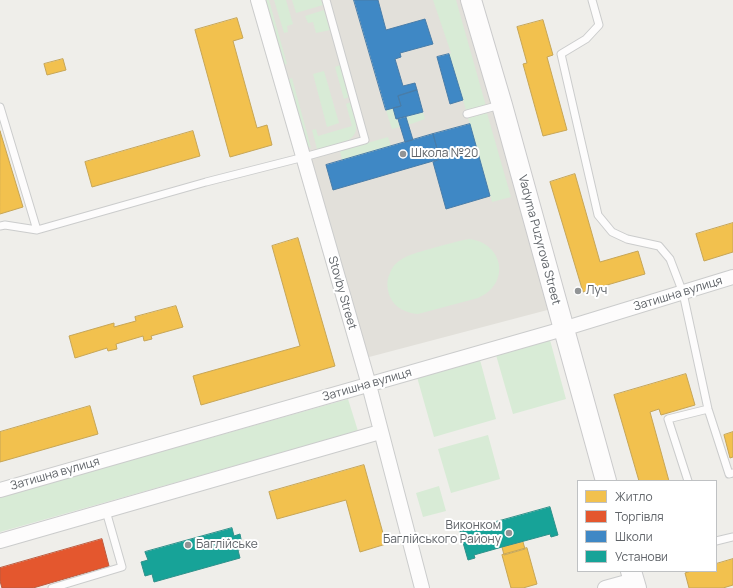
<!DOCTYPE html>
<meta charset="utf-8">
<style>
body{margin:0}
#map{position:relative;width:733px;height:588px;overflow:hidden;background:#efeeea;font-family:Manrope,sans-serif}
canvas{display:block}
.legend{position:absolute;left:577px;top:480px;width:140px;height:92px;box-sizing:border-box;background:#fff;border:1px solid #bfc1c3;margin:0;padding:5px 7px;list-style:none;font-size:12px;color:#5f6368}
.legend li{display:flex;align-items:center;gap:8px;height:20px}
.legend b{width:20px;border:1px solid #bfc1c3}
</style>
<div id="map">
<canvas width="733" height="588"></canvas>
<ul class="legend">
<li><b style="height:11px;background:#f2c14e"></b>Житло</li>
<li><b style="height:11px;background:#e4572e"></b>Торгівля</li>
<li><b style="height:11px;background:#3f88c5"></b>Школи</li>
<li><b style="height:11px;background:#17a398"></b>Установи</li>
</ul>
</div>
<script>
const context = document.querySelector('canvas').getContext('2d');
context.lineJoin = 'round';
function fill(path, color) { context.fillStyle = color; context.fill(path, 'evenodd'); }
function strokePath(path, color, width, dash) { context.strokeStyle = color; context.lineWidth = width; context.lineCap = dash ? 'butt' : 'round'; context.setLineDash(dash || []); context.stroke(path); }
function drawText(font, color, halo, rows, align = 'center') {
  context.font = font + ' Manrope,sans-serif'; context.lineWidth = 4; context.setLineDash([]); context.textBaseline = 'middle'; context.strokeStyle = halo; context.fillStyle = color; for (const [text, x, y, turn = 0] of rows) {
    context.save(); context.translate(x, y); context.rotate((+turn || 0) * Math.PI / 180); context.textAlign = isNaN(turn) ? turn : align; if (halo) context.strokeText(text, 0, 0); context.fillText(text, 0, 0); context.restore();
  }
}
fill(new Path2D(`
 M250 0H467L555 308 354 361Z`), '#e2e0da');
fill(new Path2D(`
 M265 0H269L287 64 283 65Z
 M274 0H286L293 24 287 26 288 32 284 33Z
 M292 0H321L323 5 296 13Z
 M433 0H456L486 106 466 110 449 54 451 53Z
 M324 10 330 30 316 33 313 22 308 23 305 16Z
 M340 65 349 97 344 99 335 67Z
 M324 71 339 123 327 127 313 74Z
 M292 78 311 148 306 146 287 80Z
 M351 102C356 122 364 137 339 144 332 146 325 148 317 149L312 130 316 129 318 136 352 126 346 104Z
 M393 108 400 127 392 129 386 110Z
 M423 112 425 119 408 125 406 117Z
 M487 113 511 197 492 202 468 118Z
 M388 137 391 146 342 160 340 151Z
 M469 239C504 243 511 284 478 298L418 314C406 313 395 308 390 297 387 289 386 281 390 273 396 256 417 253 433 248 445 245 457 241 469 239Z
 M550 340 566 399 513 414 496 355Z
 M480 360 496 419 434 437 417 377Z
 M348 399 358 431 0 532V497Z
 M488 435 500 479 451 493 438 449Z
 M439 486 446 511 423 517 416 493Z`), '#d8ebd6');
const homes = new Path2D(`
 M237 18 243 38 233 41 257 128 267 125 272 145 230 157 195 30Z
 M543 20 553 55 547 57 567 130 543 136 523 64 527 63 517 27Z
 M63 59 66 70 47 75 44 64Z
 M0 131 23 207 0 214Z
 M193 131 200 156 92 187 85 162Z
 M575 174 600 262 638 251 645 274 583 292 550 182Z
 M733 223V252L704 261 696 234Z
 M298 238 335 366 201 405 193 376 300 346 272 246Z
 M176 306 183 327 151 336 152 339 144 341 143 336 116 344 117 349 108 351 107 348 75 358 69 336 114 323V327L136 321 135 317Z
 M686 374 695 405 661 415 659 409 650 412 669 481H639L614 395Z
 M90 406 98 434 0 462V432Z
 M733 432V457L730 458 724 435Z
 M364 465 386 544 360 552 346 500 277 519 269 492Z
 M523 542 525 549 504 555 502 547Z
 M527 548 537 584 523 588H511L502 555Z
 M733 559V585L723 588H689L685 573 691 571H716V564Z`);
fill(homes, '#f2c14e');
strokePath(homes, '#c6a556', 1);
const shops = new Path2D(`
 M102 539 109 566 33 588H2L0 581V568Z`);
fill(shops, '#e4572e');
strokePath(shops, '#bc5b3f', 1);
const schools = new Path2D(`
 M354 0H378L386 30 425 19 433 44 400 53 401 57 395 59 403 86 415 83 417 90 398 96 401 106 386 110Z
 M449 54 463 100 450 104 437 57Z
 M417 90 423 112 396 119 393 108 401 106 398 96Z
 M406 117 413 140 405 142 398 119Z
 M470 124 490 196 446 209 433 162 440 159 433 134Z
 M433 134 440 159 333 190 326 165Z`);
fill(schools, '#3f88c5');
strokePath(schools, '#497da9', 1);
const public = new Path2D(`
 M550 507 558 535 551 537 550 534 502 547 474 555 475 558 468 560 460 532Z
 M232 528 234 536 240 534 243 549 238 550 240 558 154 582 152 574 145 576 141 562 148 560 145 552Z`);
fill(public, '#17a398');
strokePath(public, '#2d908a', 1);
const lane = new Path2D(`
 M592 0 599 25 586 39 561 54 598 215 612 232 627 239 659 246 670 259 683 293 708 409 729 474 733 473
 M0 107 37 230
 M467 114 500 105
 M0 226 5 225 37 230 206 182 304 157 365 140 326 0
 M688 481 668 419 708 409
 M716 541 733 537
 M52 588 122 567 106 511`);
const street = new Path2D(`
 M258 0 369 385 422 588
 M0 490 563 329 733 277
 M0 541 380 432
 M605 588 634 580`);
const secondary = new Path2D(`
 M471 0 502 105 606 481
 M631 571 636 588`);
strokePath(lane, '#cbcccc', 9);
strokePath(street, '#cbcccc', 16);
strokePath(secondary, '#cacacb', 22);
strokePath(lane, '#fdfcfc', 7);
strokePath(street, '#fdfcfc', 14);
strokePath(secondary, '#fdfcfc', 20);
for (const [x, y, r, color] of [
 [403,154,4,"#919496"],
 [578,291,4,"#919496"],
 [509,533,4,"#919496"],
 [188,545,4,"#919496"]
]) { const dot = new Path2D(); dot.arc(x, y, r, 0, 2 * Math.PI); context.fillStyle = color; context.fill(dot); strokePath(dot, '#fff', 1.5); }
drawText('12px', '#5f6368', '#fff', [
 ["Школа №20",411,154],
 ["Луч",586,291],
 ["Виконком",501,526,"right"],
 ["Баглійського Району",501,540,"right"],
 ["Баглійське",196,545]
], 'left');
drawText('12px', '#5f6368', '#fff', [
 ["Vadyma Puzyrova Street",539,240,75],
 ["Stovby Street",342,293,74],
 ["Затишна вулиця",678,294,-17],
 ["Затишна вулиця",367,385,-16],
 ["Затишна вулиця",55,474,-16]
]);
</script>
